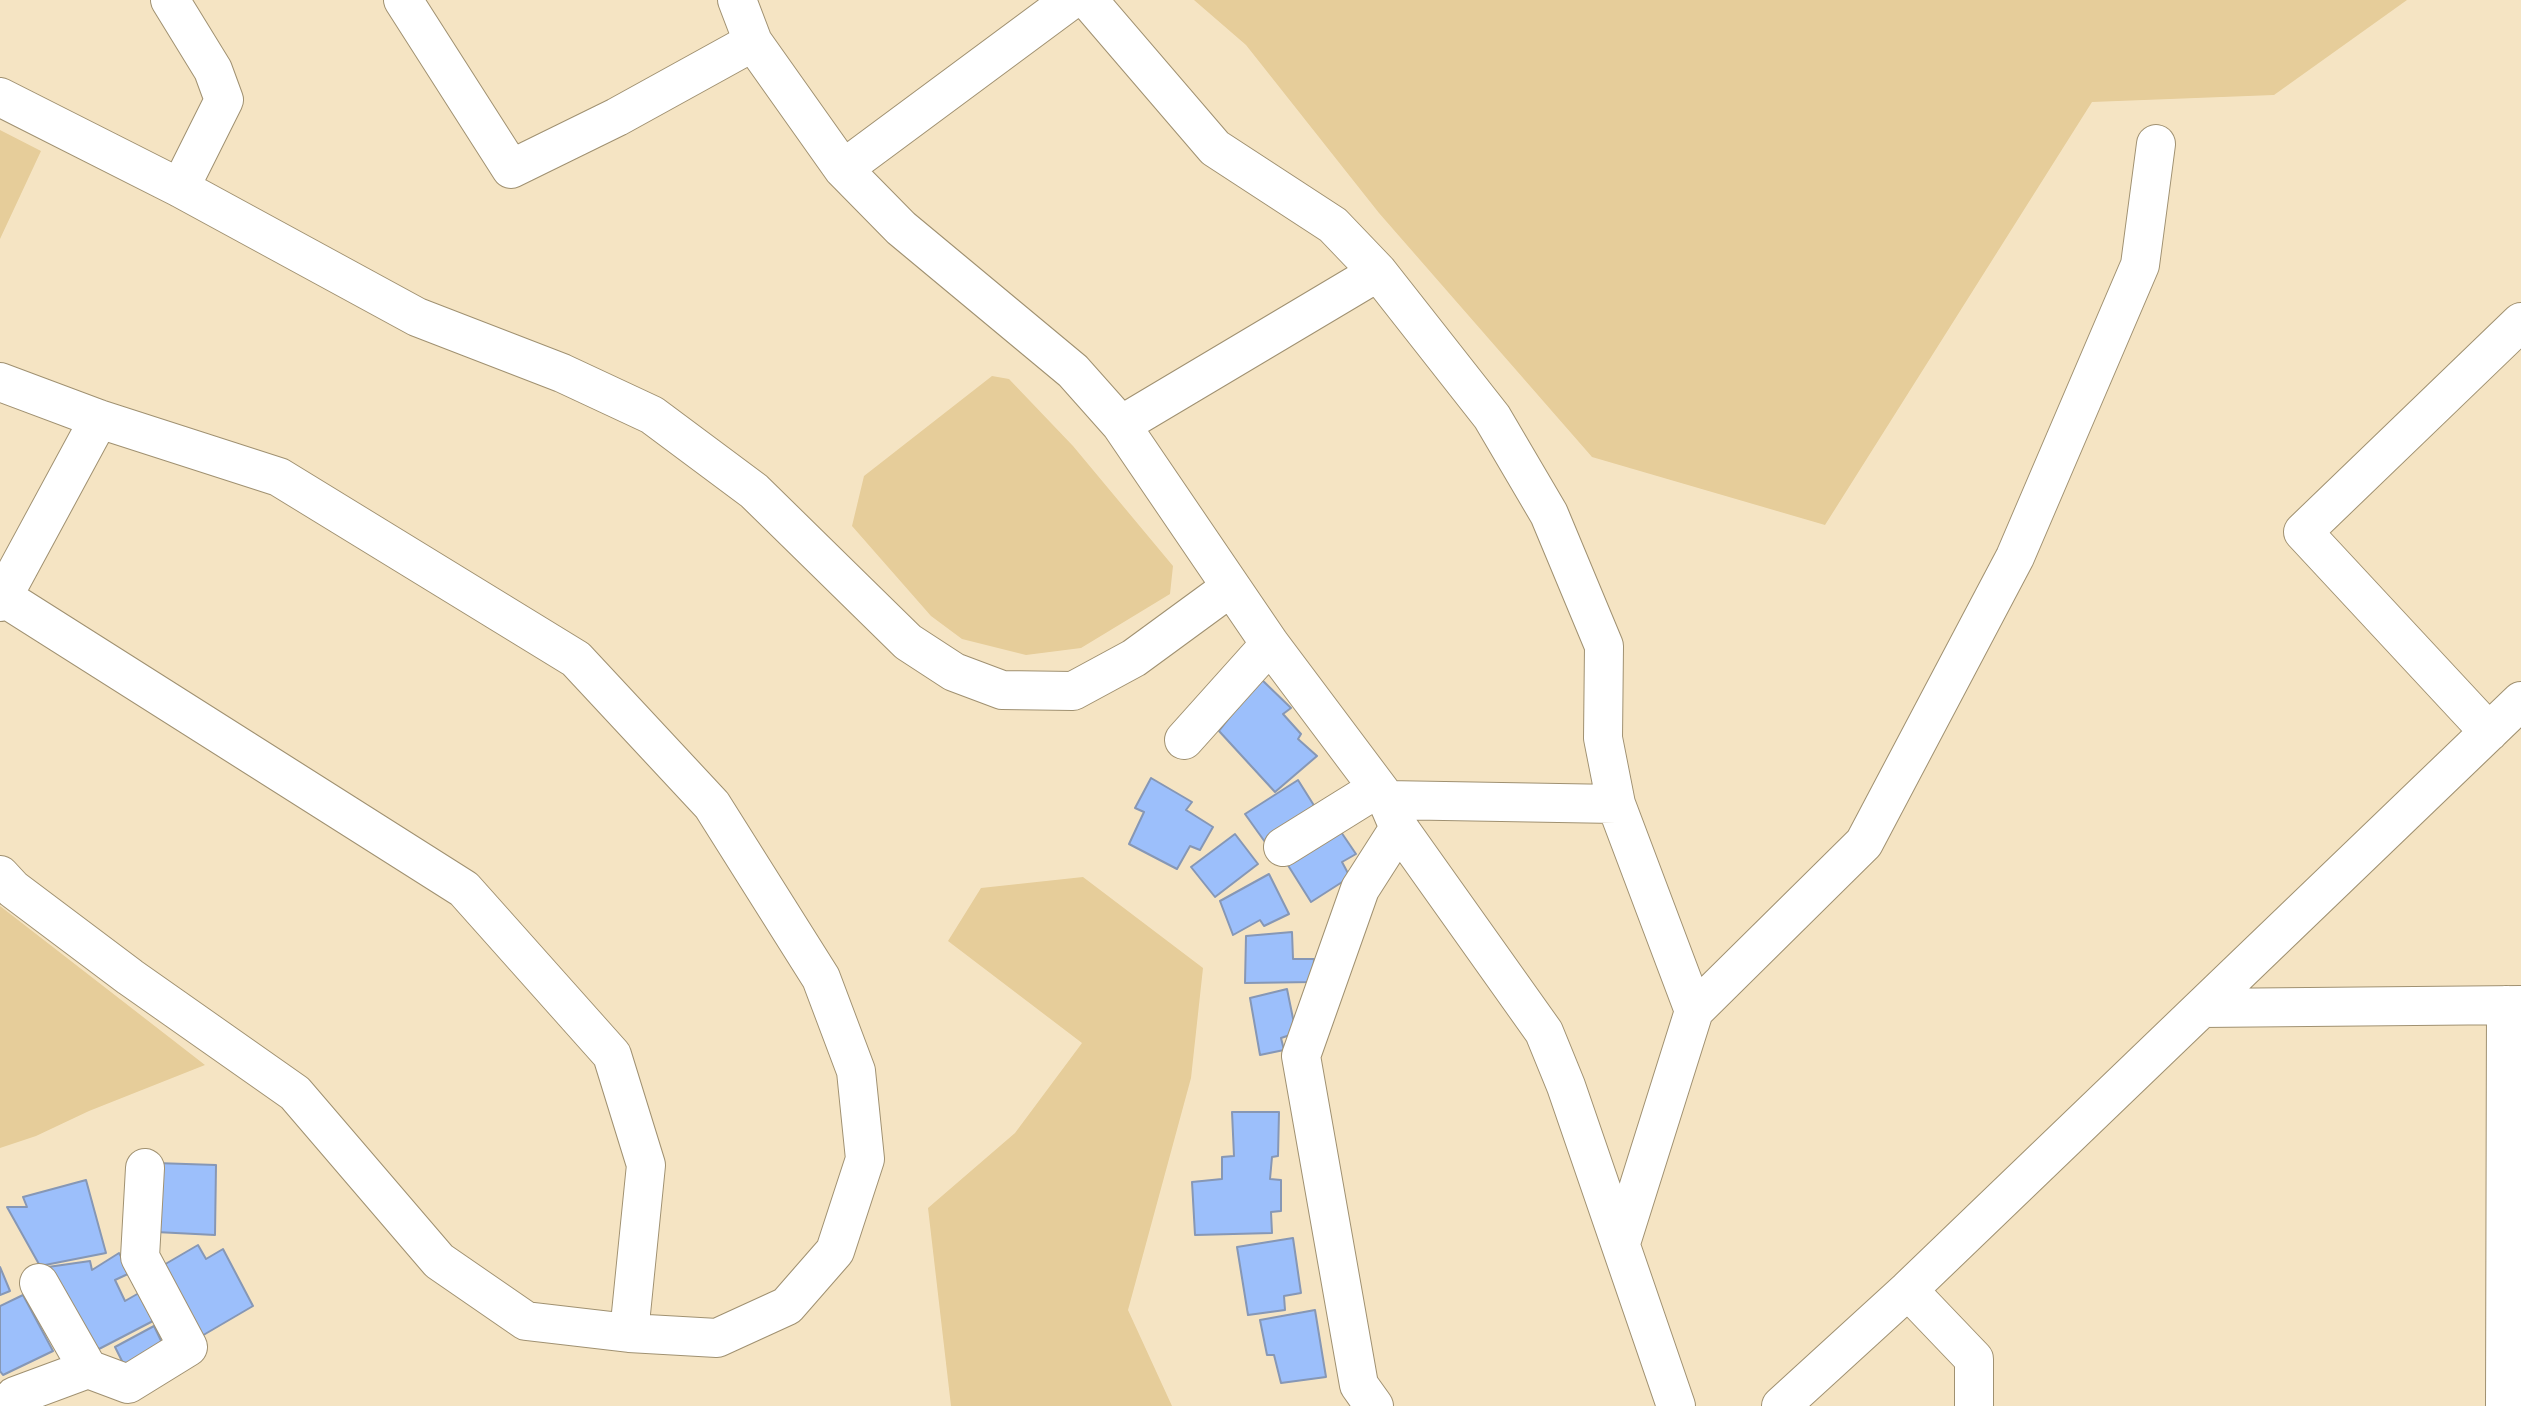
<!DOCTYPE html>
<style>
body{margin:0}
canvas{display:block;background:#f5e4c3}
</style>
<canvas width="2521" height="1406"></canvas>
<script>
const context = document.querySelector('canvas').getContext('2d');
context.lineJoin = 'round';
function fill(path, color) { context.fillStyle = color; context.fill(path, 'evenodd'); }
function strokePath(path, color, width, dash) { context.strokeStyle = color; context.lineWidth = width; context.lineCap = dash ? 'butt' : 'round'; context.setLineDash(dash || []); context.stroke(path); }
fill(new Path2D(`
 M1194 0H2407L2274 95 2092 102 1825 525 1592 457 1379 213 1246 45Z
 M0 130 41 151 0 239Z
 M992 376 1009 379 1073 446 1173 566 1170 594 1081 648 1026 655 962 639 931 616 852 526 864 476Z
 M1083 877 1203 968 1191 1078 1128 1310 1172 1406H951L928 1208 1015 1133 1082 1043 948 941 981 888Z
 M0 906 205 1065 89 1111 36 1136 0 1148Z`), '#e6cd9a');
const building = new Path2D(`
 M1260 678 1291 708 1283 714 1301 734 1298 739 1317 756 1275 792 1219 731Z
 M1151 778 1192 802 1186 810 1213 827 1200 850 1190 846 1177 869 1129 844 1144 812 1135 808Z
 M1298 780 1320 815 1270 849 1245 814Z
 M1337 826 1356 854 1342 862 1350 877 1311 902 1284 859Z
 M1235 834 1258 864 1215 897 1191 867Z
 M1269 874 1289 914 1264 926 1260 920 1233 935 1220 901Z
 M1292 932 1293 959H1314L1313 982 1245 983 1246 936Z
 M1287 989 1296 1033 1281 1038 1284 1050 1260 1055 1250 998Z
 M1232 1112H1279L1278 1156 1272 1157 1270 1179 1281 1180V1211L1271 1212 1272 1233 1195 1235 1192 1182 1222 1179V1157L1234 1156Z
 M156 1163 216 1165 215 1235 156 1232Z
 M86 1180 106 1253 40 1266 7 1207H27L23 1197Z
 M1293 1238 1301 1293 1284 1296 1285 1310 1248 1315 1237 1247Z
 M198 1245 206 1259 223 1249 253 1306 200 1337 162 1266Z
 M119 1253 130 1273 115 1280 125 1301 139 1293 153 1321 99 1349 91 1341 48 1267 90 1261 92 1270Z
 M0 1267 10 1291 0 1295Z
 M23 1295 53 1351 3 1375 0 1371V1306Z
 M1315 1310 1326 1377 1281 1383 1274 1355H1267L1260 1320Z
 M154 1326 164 1347 124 1365 115 1347Z`);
fill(building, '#9cbffb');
strokePath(building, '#8697b5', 2);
const minor = new Path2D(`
 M170 0 213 70 224 100 180 188
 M403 0 511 169 617 117 753 42
 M737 0 753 42 843 169 901 228 1073 371 1121 425 1270 644 1387 800 1399 828 1544 1032 1566 1086 1676 1406
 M1088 0 1215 148 1333 225 1378 272 1492 417 1549 514 1604 646 1603 738 1616 804 1694 1011 1621 1243
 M0 97 180 188 417 317 562 373 652 415 754 491 908 642 954 672 1002 690 1073 691 1134 658 1231 587
 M843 169 1071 0
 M0 382 99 419 279 477 576 659 712 805 821 978 856 1071 865 1159 835 1251 787 1306 717 1338 629 1333
 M1121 425 1378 272
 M0 602 99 419
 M2489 732 2303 532 2521 322
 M1184 740 1270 644
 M1387 800 1616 804
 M1283 847 1378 788
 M0 875 13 889 130 977 295 1093 439 1261 526 1321 629 1333 646 1165 612 1055 464 889 3 597
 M2202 1008 2521 1005
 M1694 1011 1864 843 2015 557 2140 265 2156 144
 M39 1283 88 1369
 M1908 1290 1974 1359V1406
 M12 1406 15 1396 88 1369 128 1384 188 1347 140 1257 145 1168
 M1374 1406 1359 1385 1301 1056 1360 889 1399 828
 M1781 1406 1908 1290 2521 701
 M2505 1406 2506 1005`);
strokePath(minor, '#a09171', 40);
strokePath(minor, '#fff', 38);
</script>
